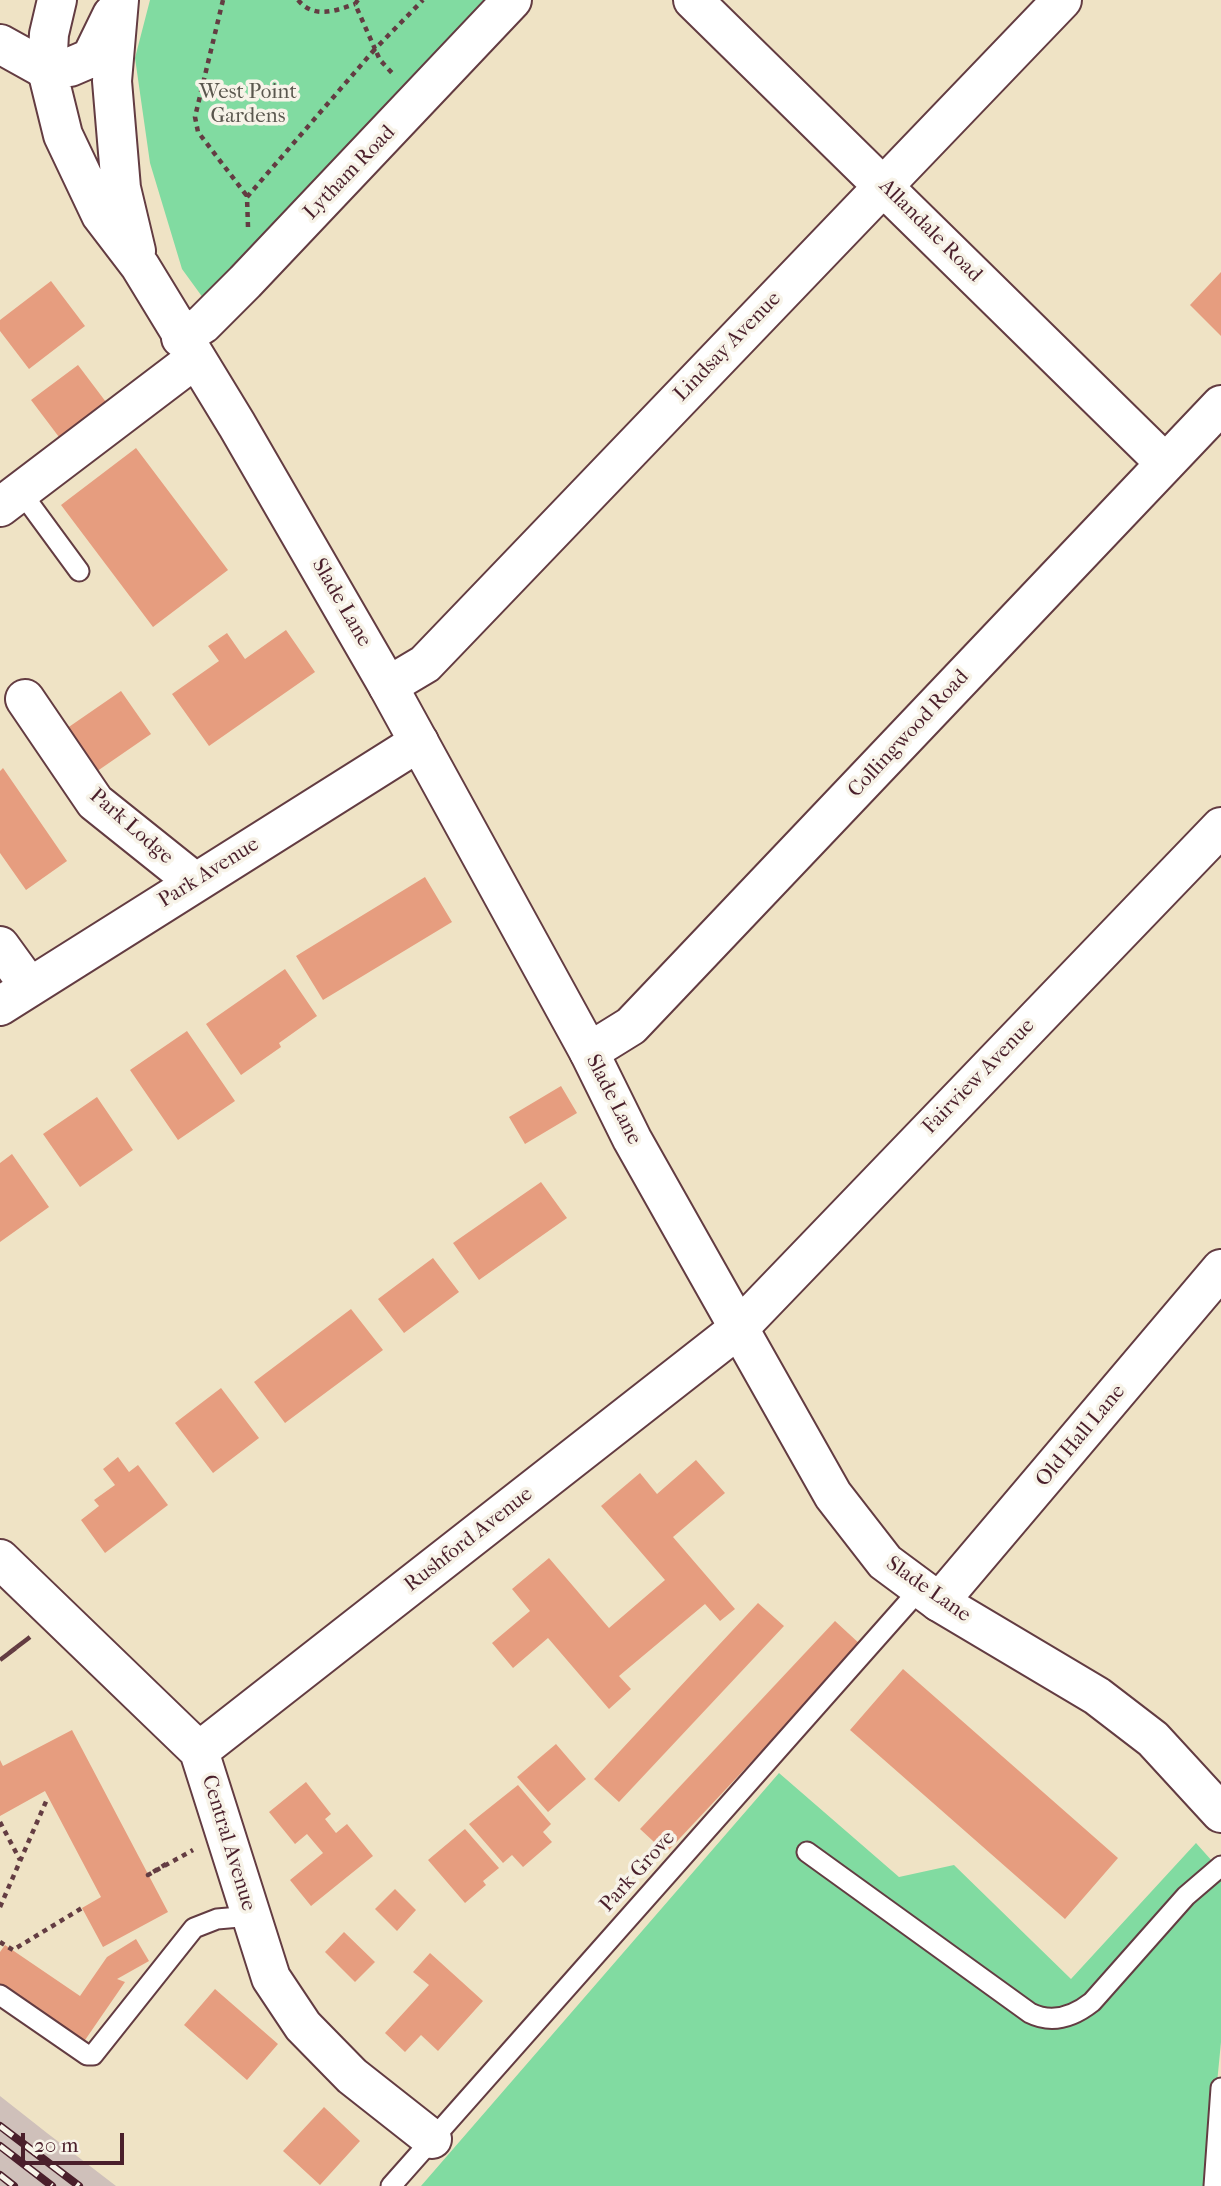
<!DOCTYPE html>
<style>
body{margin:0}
#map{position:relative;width:1221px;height:2186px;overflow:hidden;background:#efe3c5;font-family:"IM FELL French Canon",serif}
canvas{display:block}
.scale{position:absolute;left:21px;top:2133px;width:103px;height:32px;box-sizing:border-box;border:4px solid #4a1f2b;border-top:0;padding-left:9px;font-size:21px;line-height:24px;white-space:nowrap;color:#4a1f2b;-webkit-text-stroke:5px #f7f3e8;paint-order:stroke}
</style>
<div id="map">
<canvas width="1221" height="2186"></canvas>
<div class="scale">20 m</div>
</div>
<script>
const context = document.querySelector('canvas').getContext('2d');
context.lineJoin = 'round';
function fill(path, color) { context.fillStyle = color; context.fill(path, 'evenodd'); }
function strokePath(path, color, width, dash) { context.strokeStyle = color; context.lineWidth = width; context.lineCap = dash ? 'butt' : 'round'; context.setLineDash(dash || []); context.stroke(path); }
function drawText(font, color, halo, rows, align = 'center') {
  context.font = font + ' "IM FELL French Canon",serif'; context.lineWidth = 7; context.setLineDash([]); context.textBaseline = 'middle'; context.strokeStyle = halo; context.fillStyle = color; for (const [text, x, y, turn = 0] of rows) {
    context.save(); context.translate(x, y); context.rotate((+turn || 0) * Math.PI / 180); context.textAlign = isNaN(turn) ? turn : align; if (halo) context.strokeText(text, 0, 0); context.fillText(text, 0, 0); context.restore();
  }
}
fill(new Path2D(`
 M0 2096 47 2133 116 2186H0Z`), '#cfc0ba');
fill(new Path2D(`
 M150 0H490L206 302 182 269 150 163 135 58Z
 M779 1773 899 1877 954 1865 1071 1979 1196 1843 1221 1871V2042L1207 2186H421Z`), '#81dba1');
fill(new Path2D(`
 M1221 272V336L1190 305Z
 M51 281 85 326 29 369 0 331V320Z
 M78 365 109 406 62 441 31 400Z
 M136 448 228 570 153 627 61 505Z
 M286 630 315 672 209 746 172 694 219 661 208 646 227 633 245 659Z
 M121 691 151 734 93 774 63 731Z
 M3 768 67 861 26 890 0 853V771Z
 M425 877 452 922 323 1000 296 956Z
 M285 969 317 1016 279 1043 281 1047 241 1075 206 1024Z
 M187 1031 235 1101 178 1140 130 1070Z
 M561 1086 577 1113 525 1144 509 1117Z
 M97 1097 133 1150 80 1187 43 1134Z
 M12 1154 49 1207 0 1242V1163Z
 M541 1182 567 1218 479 1280 453 1243Z
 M433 1258 459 1292 404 1333 378 1299Z
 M351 1309 383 1350 285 1423 254 1382Z
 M221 1388 259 1438 213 1473 175 1423Z
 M118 1457 129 1472 138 1465 168 1505 105 1553 81 1520 99 1506 94 1500 115 1485 103 1469Z
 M696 1460 725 1493 673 1537 735 1609 720 1621 705 1604 619 1676 631 1689 609 1709 548 1638 513 1668 492 1643 530 1611 512 1589 549 1558 609 1628 665 1580 601 1506 640 1473 657 1494Z
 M758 1603 784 1626 619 1802 594 1779Z
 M835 1621 861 1645 666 1853 640 1829Z
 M903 1669 1118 1858 1065 1919 850 1730Z
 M72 1730 168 1912 103 1947 82 1908 101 1897 45 1791 0 1816V1760L3 1766Z
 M556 1744 586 1779 548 1812 517 1777Z
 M306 1782 331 1814 325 1819 336 1833 347 1824 373 1856 311 1906 290 1880 323 1853 307 1834 295 1844 269 1812Z
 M518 1785 551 1824 543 1832 552 1842 523 1867 512 1855 503 1863 469 1824Z
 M465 1829 499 1868 483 1881 486 1885 465 1903 428 1860Z
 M395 1889 416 1910 397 1931 375 1909Z
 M344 1932 375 1962 355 1982 325 1952Z
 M136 1939 149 1961 117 1979 125 1982 83 2043 0 1986V1952L5 1945 80 1996 107 1957Z
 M430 1953 483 2001 438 2051 421 2035 405 2052 385 2033 429 1985 413 1972Z
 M215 1989 278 2044 247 2080 184 2025Z
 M324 2107 360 2141 320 2185 283 2151Z`), '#e69d7f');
const lane = new Path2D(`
 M21 492 79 571
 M807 1852 1030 2013C1052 2024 1073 2017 1092 2002L1186 1896 1221 1866
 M0 1995 87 2055H93L194 1928 217 1919 251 1916
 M391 2186 920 1589
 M1214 2186 1221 2088`);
const street = new Path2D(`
 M693 0 1165 463
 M0 44 47 70
 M181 338 203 324 245 282 512 0
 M0 507 195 359
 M388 686 425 664 1062 0
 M25 699 95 802 195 882
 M0 946 29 986
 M0 1006 419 742
 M589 1052 631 1026 1221 405
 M0 1559 199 1751 271 1978 303 2026 352 2076 432 2139
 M939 1602 1221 1269
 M199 1751 738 1329 1221 827`);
const primary = new Path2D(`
 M57 0 49 34 47 70 63 135 101 215 140 266 237 425 388 686 589 1052 632 1139 833 1495 885 1562 939 1602 1097 1696 1153 1739 1221 1813
 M119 0 112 81 121 188 136 251
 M47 70 70 67 91 58 112 15`);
strokePath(lane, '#633c42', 23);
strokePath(street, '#633c42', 42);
strokePath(primary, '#633c42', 42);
strokePath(new Path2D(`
 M223 0 195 117 198 132 247 196
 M298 0C314 19 335 11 355 4
 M358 0 355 4 375 49 423 0
 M248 227 247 197 375 49 380 60 393 74
 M4 1657 30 1637
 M0 1660 30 1637
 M0 1822 20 1860
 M166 1864 148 1875 193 1850
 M0 1907 48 1797
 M0 1942 13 1950 82 1908`), '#633c42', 4.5, [5, 5]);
strokePath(lane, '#fff', 19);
strokePath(street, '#fff', 38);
strokePath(primary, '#fff', 38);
const rail = new Path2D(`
 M0 2126 79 2186
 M0 2146 52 2186
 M0 2175 14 2186`);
strokePath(rail, '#4a1f2b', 8);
strokePath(rail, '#f7f3e8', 5, [16]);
drawText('21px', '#5a574e', '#f7f3e8', [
 ["West Point",248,93],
 ["Gardens",248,117]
]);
drawText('21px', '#4a1f2b', '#f7f3e8', [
 ["Lytham Road",350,173,-46],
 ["Allandale Road",930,231,45],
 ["Lindsay Avenue",728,347,-46],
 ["Slade Lane",341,603,60],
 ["Collingwood Road",909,734,-47],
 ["Park Lodge",131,827,41],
 ["Park Avenue",209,873,-32],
 ["Fairview Avenue",979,1077,-46],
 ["Slade Lane",613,1100,63],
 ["Old Hall Lane",1081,1436,-50],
 ["Rushford Avenue",469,1540,-38],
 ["Slade Lane",928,1590,35],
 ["Central Avenue",228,1843,73],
 ["Park Grove",638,1872,-48]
]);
</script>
